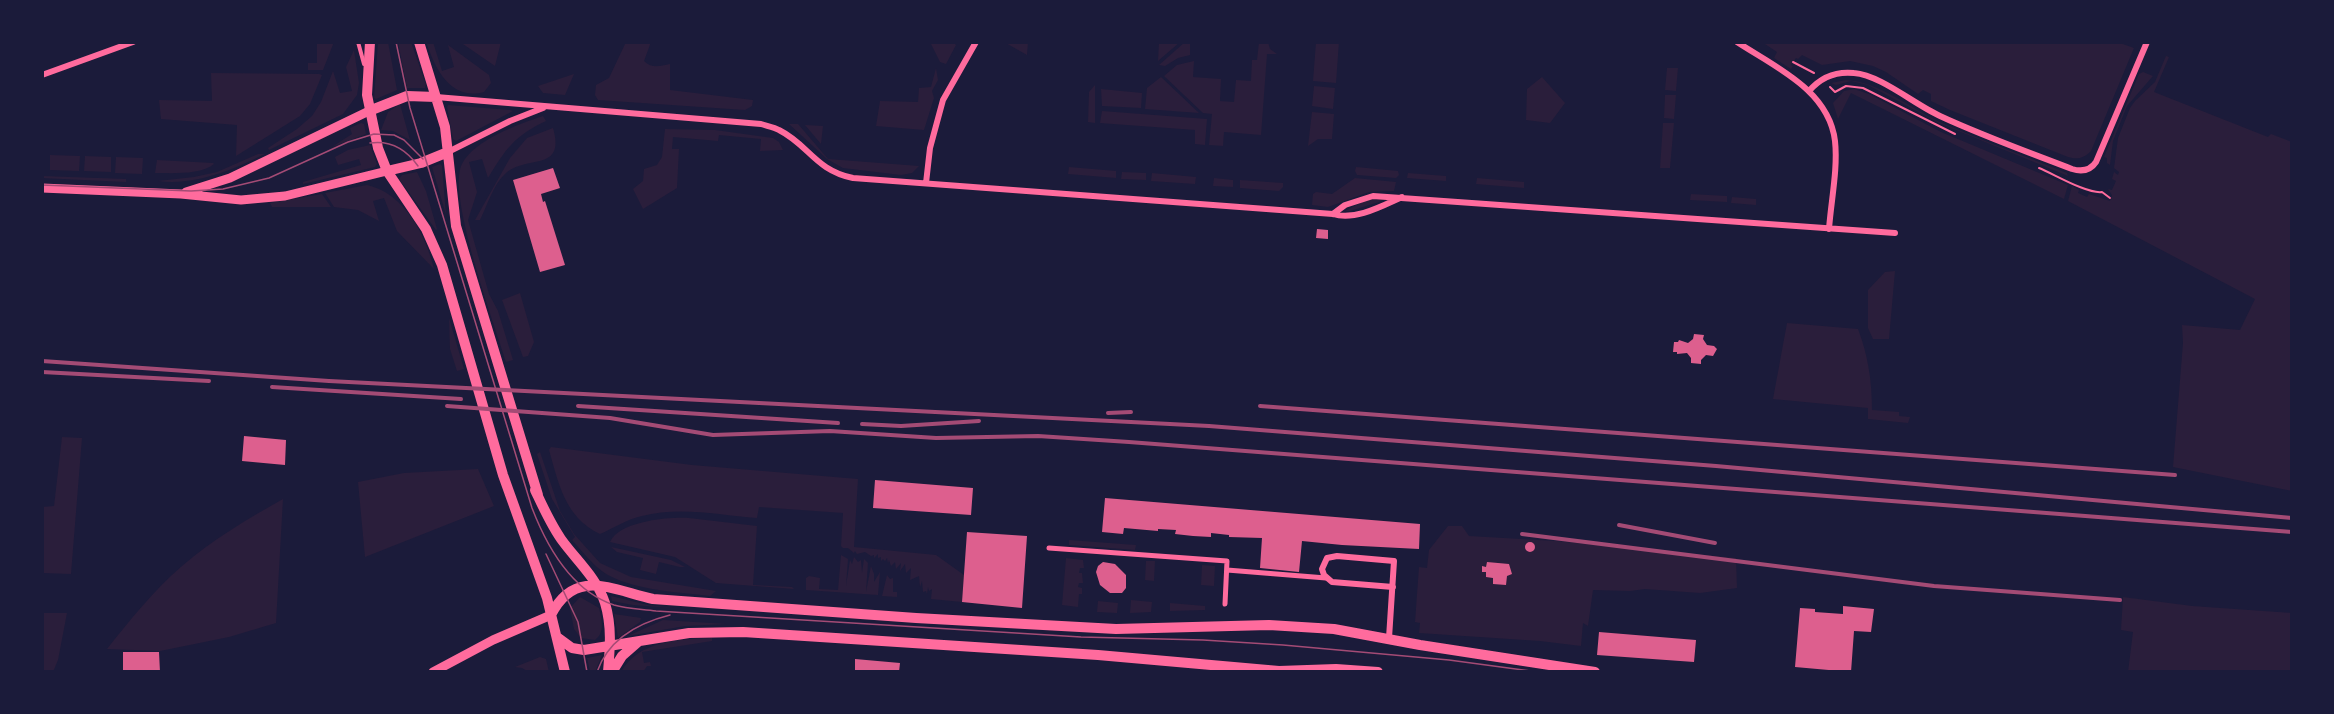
<!DOCTYPE html>
<style>
body{margin:0}
#map{position:relative;width:2334px;height:714px;overflow:hidden;background:#1b1b3a;font-family:"Alegreya Sans",sans-serif}
canvas{display:block}
.frame{position:absolute;inset:0;border:44px solid #1b1b3a;pointer-events:none}
</style>
<div id="map">
<canvas width="2334" height="714"></canvas>
<div class="frame"></div>
</div>
<script>
const context = document.querySelector('canvas').getContext('2d');
context.lineJoin = 'round';
function fill(path, color) { context.fillStyle = color; context.fill(path, 'evenodd'); }
function strokePath(path, color, width, dash) { context.strokeStyle = color; context.lineWidth = width; context.lineCap = dash ? 'butt' : 'round'; context.setLineDash(dash || []); context.stroke(path); }
fill(new Path2D(`
 M317 42H334L323 70H308V63H317Z
 M378 42H388L397 90 376 99 374 98Z
 M398 42H411L426 85 425 88H407Z
 M426 42H433L442 71 454 67 448 45 489 75 491 83 484 92C450 101 435 68 426 42Z
 M460 42H501L495 66Z
 M626 42H651L644 61C652 69 660 66 670 64V90L753 100 752 106 745 110 598 100 595 95 596 85 609 78Z
 M930 42H953L956 45 946 64 940 62Z
 M1004 42H1028L1027 55Z
 M1159 42H1180L1158 61Z
 M1185 42H1190V55L1178 58 1165 66 1159 65Z
 M1259 42H1268L1270 49 1277 54H1267L1261 135 1224 132 1223 146 1209 145 1212 114 1203 113 1164 76 1177 65 1194 61 1193 77 1221 79 1220 101 1234 102 1236 80 1251 81 1252 60H1257Z
 M1316 42H1339L1336 83 1313 81Z
 M1762 42H2117L2134 48 2091 151C2084 158 2078 160 2068 157L1950 110 1931 101V94L1923 90 1918 94 1886 72 1873 66 1850 61 1822 65 1802 55 1798 59 1796 58 1791 65 1793 66 1791 69 1774 58 1777 52Z
 M354 50 359 83 357 95 343 114 269 150 268 148 297 129 312 116 321 102 333 71 340 93 352 91 346 67Z
 M2166 56 2169 57 2154 92 2268 137 2271 134 2292 142V491L2173 467 2183 343 2182 325 2240 330 2255 299 2068 201 2072 186 2079 190 2078 193 2087 197 2089 194 2110 201 2112 195 2108 189 2112 190 2116 181 2112 179 2114 172 2118 175 2119 172 2114 168 2118 138 2130 108 2135 101 2155 82Z
 M936 68 938 80 932 91 934 98 924 130 876 126 880 101 918 102 919 88 931 87Z
 M1667 68H1678L1676 91 1665 90Z
 M2143 72 2153 76 2127 106 2113 141 2110 165 2107 163V158L2104 157 2139 74Z
 M211 73 319 74 322 75 310 104 300 116 236 156 237 125 161 119 159 100 212 101Z
 M574 74 565 95 543 93 538 86Z
 M1161 77 1199 113 1145 109 1147 88Z
 M1542 77 1565 103 1550 123 1526 120 1527 89Z
 M1846 80C1880 82 1911 109 1942 123 1983 141 2025 156 2067 173L2068 176 1939 123 1868 85 1851 81 1836 85 1831 83Z
 M1095 85V123L1088 122 1089 92Z
 M1314 86 1335 88 1333 109 1312 106Z
 M1101 89 1142 93 1141 108 1102 106Z
 M1854 89 1869 94 1941 132 2068 185 2064 199 1851 93 1838 119 1833 103 1844 91Z
 M1665 95H1676L1674 119 1664 118Z
 M400 104 410 140 393 131 381 130 388 112Z
 M448 105 510 110 513 111 456 141 453 139 447 107Z
 M1102 111 1207 119 1205 145 1195 144V130L1100 123Z
 M1312 112 1334 114 1332 139H1318L1308 146Z
 M543 116 546 121C514 136 505 150 488 178L482 159 469 162 477 192 468 220 489 294 498 311 513 360 506 362C495 325 446 194 462 164 474 140 519 124 543 116Z
 M361 123 364 124 366 134 332 147 352 134 350 128Z
 M1663 123H1674L1670 168H1660Z
 M789 124H798L828 159 919 166 912 173 901 175 843 168 827 159Z
 M805 125 823 126 821 144Z
 M553 128C566 173 526 154 505 174 493 185 487 206 480 220H475L510 158 527 138Z
 M665 129 715 130 773 138 779 142 783 150 760 151 761 139 719 135 718 141 673 137 672 149H679L677 188 643 209 633 189 643 181 644 169 657 165 662 157Z
 M370 145 377 164 375 167 303 184V182L361 165 359 159 338 165 335 157 348 150Z
 M258 154H265C232 170 195 186 158 181L194 177 217 172Z
 M50 155 80 156 79 171 50 170Z
 M85 156 111 157V172L84 171Z
 M116 157 143 158 142 174 115 173Z
 M157 160 213 163 214 164C201 175 172 173 155 173Z
 M440 164 442 166 446 215 432 167Z
 M1069 167 1116 171V178L1068 174Z
 M1356 167 1398 171 1399 175 1396 178 1357 175 1355 171Z
 M417 172 426 191 437 229 436 230 399 179 402 175Z
 M1122 172 1146 173V180L1121 179Z
 M1152 173 1196 177 1195 184 1151 181Z
 M1408 173 1446 176V181L1407 178Z
 M42 176 126 179V182L42 178Z
 M1214 178 1233 180V187L1213 186Z
 M1355 178 1396 182 1394 191 1369 192 1328 207 1312 205 1313 194 1316 192 1332 194Z
 M1477 178 1524 182V188L1476 184Z
 M1240 180 1283 183V187L1279 191 1240 188Z
 M367 185C404 193 426 235 434 269L397 231 384 198 373 201 379 221 358 210 334 207 325 193Z
 M322 194 331 207H272L270 203Z
 M1691 194 1727 196V202L1690 200Z
 M1732 197 1756 199V205L1731 203Z
 M1385 198 1379 202 1350 211H1345L1368 199Z
 M1895 271 1889 339H1873L1868 328V290L1885 272Z
 M520 293 534 342 528 356 523 357 502 300Z
 M449 318 464 369 457 371 450 349Z
 M1787 323 1858 329C1868 355 1872 381 1872 410L1899 412V416L1910 417 1908 423 1868 419V408L1773 399Z
 M62 437 82 438 71 574 42 573V507L54 506Z
 M551 447 692 465 858 479 854 547 936 555 964 575 962 602 931 599 932 589 929 591 928 587 927 594 926 591 923 592 922 581 920 587 919 576 910 580 911 568 906 573 905 564 900 571 901 563 896 569 895 562 891 566 889 560 888 563 887 558 885 561 883 559 881 561V557L878 558V554L874 558V555L871 556 865 552 857 554 855 551 854 553 848 548H843L841 546 843 513 759 507 757 518C720 515 679 506 642 516 627 519 614 528 600 534 565 517 559 485 549 450Z
 M540 452 560 511 574 534 600 563 631 577 716 591 710 596C679 592 621 590 597 567 589 560 580 549 572 540L575 537 552 499 537 454Z
 M478 469 494 506 365 557 358 482 404 473Z
 M283 499 276 623 229 637 160 651 107 649C130 620 154 590 182 566 213 539 248 519 283 499Z
 M689 518 757 526 753 585 792 587 794 589 716 583 675 557 610 542C620 521 668 517 689 518Z
 M1448 526H1462L1469 536 1556 541 1736 558 1737 588 1700 593 1645 589 1630 591 1593 590 1588 626 1583 623 1581 646 1540 641 1419 633 1420 623 1415 622 1419 567 1427 568 1429 550Z
 M1069 540 1136 545 1135 550 1069 545Z
 M611 547 671 560 685 567H680L659 562 656 574 640 570 643 558 617 552Z
 M841 555 848 559 846 586 850 560 852 564 854 557 858 562 861 560 862 573 864 559 868 563 866 592 871 566 874 574V582L880 572 878 595 806 590V578L809 576 820 578 819 589 838 590Z
 M1066 558 1083 560 1084 568H1080L1079 573H1082L1083 583H1079L1078 587 1082 588V594H1079L1078 607 1062 605Z
 M1146 561H1155L1154 581 1145 580Z
 M1202 565 1215 566 1214 586 1201 585Z
 M887 575 890 579 893 578V592H897V597L882 596Z
 M611 596 648 605 674 608 633 605 612 601Z
 M580 597 599 608C602 620 605 633 595 640L581 638 574 629 570 608Z
 M2123 597 2192 606 2292 613V672H2128L2133 632 2121 630Z
 M1131 600 1152 602 1151 612 1130 613Z
 M1098 601 1118 603 1117 613 1097 612Z
 M1170 603 1205 606V610L1170 611Z
 M42 613H67L58 660 53 672H42Z
 M614 614 641 618 640 622 618 638Z
 M663 620 727 624 685 626 628 636Z
 M712 638V641L642 652 644 663 650 662 651 666H647L643 672H621C638 641 679 639 712 638Z
 M602 655 595 672 590 671 587 658Z
 M540 657 546 659 549 672H529L522 668 515 667Z`), '#2a1e3b');
fill(new Path2D(`
 M553 168 560 188 541 194 543 202 545 201 565 265 540 272 513 180Z
 M1317 229 1328 230V239L1316 238Z
 M1694 334 1704 335 1703 339 1707 345 1714 346 1717 349 1713 356 1706 355 1701 360V364L1691 363V358L1687 353 1677 354V352H1673L1674 342H1678L1679 340 1688 343 1693 339Z
 M244 436 286 440 285 465 242 461Z
 M875 480 973 488 971 515 873 508Z
 M1105 498 1420 524 1419 549 1342 545 1302 541 1299 572 1260 568 1262 538 1229 537V535L1211 533V537L1193 536 1175 534 1176 530 1158 529V531L1124 528 1123 534 1102 532Z
 M967 532 1027 536 1022 608 962 602Z
 M1525 547a5 5 0 1 1 10 0a5 5 0 1 1-10 0Z
 M1103 562 1115 564 1126 575V588L1122 593H1110L1100 585 1096 572 1098 566Z
 M1487 562 1509 564 1512 574 1507 576 1506 585 1493 584V578L1486 577V572H1482V566L1486 567Z
 M1843 606 1874 609 1871 632 1854 631 1851 672 1795 667 1800 608 1815 609V612L1843 614Z
 M1599 632 1696 640 1694 662 1597 655Z
 M123 652H159L160 672H123Z
 M855 659 900 663 899 672H855Z`), '#dd5f8e');
strokePath(new Path2D(`
 M1793 62 1814 73
 M1830 87 1835 92 1846 86 1863 88 1955 134
 M2039 168C2054 174 2087 194 2102 192L2110 198`), '#ff6b9d', 2);
strokePath(new Path2D(`
 M358 42 364 64`), '#ff6b9d', 4);
strokePath(new Path2D(`
 M1049 548 1227 561 1225 604
 M1227 570 1326 578`), '#ff6b9d', 5);
strokePath(new Path2D(`
 M1737 42C1775 67 1829 90 1835 141 1838 169 1831 201 1829 229
 M42 75 133 42
 M1809 91C1821 77 1835 71 1854 73 1880 75 1914 104 1940 116 1983 136 2028 152 2072 169 2082 172 2090 171 2096 162L2147 42
 M436 97 761 124C767 126 774 127 779 130 809 145 815 170 853 178L1333 214C1355 221 1382 206 1402 197
 M448 152 510 121 543 108
 M926 183 930 148 943 100 976 42
 M1333 214 1345 205 1373 196 1895 233
 M1389 638 1394 561 1337 556 1327 558 1322 569 1324 575 1332 582 1393 587`), '#ff6b9d', 6);
strokePath(new Path2D(`
 M42 188 181 194 241 200 285 196 387 171
 M186 192 230 178 369 111
 M433 672 493 640 551 615`), '#ff6b9d', 9);
strokePath(new Path2D(`
 M370 42 367 95 378 148 387 171 426 229 442 265 503 475 547 598 565 672
 M419 42 445 127 456 226 538 495
 M369 111 407 96 436 97
 M387 171 421 163 448 152
 M535 490C543 507 550 523 561 539 576 560 597 578 605 603 612 626 610 649 608 672
 M551 615C575 567 612 590 653 599L916 618 1116 629 1269 625 1334 629 1420 645 1595 672
 M557 637 572 648 584 650 689 633 743 632 1098 655 1279 671 1336 669 1378 672
 M612 672 622 656 638 642`), '#ff6b9d', 10);
strokePath(new Path2D(`
 M396 42 410 108 532 508C547 547 572 591 614 605 628 609 642 609 656 611L1081 637 1203 640 1283 645 1449 660 1538 672
 M370 143C391 140 406 149 418 166
 M42 185 191 191 223 189 269 178 348 142 374 134 394 135 404 140 423 159
 M546 554 578 622 587 672
 M597 672C608 640 638 623 670 615`), '#a44b75', 1.5);
strokePath(new Path2D(`
 M42 361 329 381 1209 426 1716 466 2292 518
 M42 372 209 381
 M272 387 461 399
 M447 406 610 418 713 435 830 431 936 438 1038 436 1129 442 2292 532
 M578 406 838 423
 M1260 406 2175 475
 M1108 413 1131 412
 M862 424 901 426 979 421
 M1619 525 1715 543
 M1522 534 1934 586 2120 600`), '#a44b75', 4);
</script>
